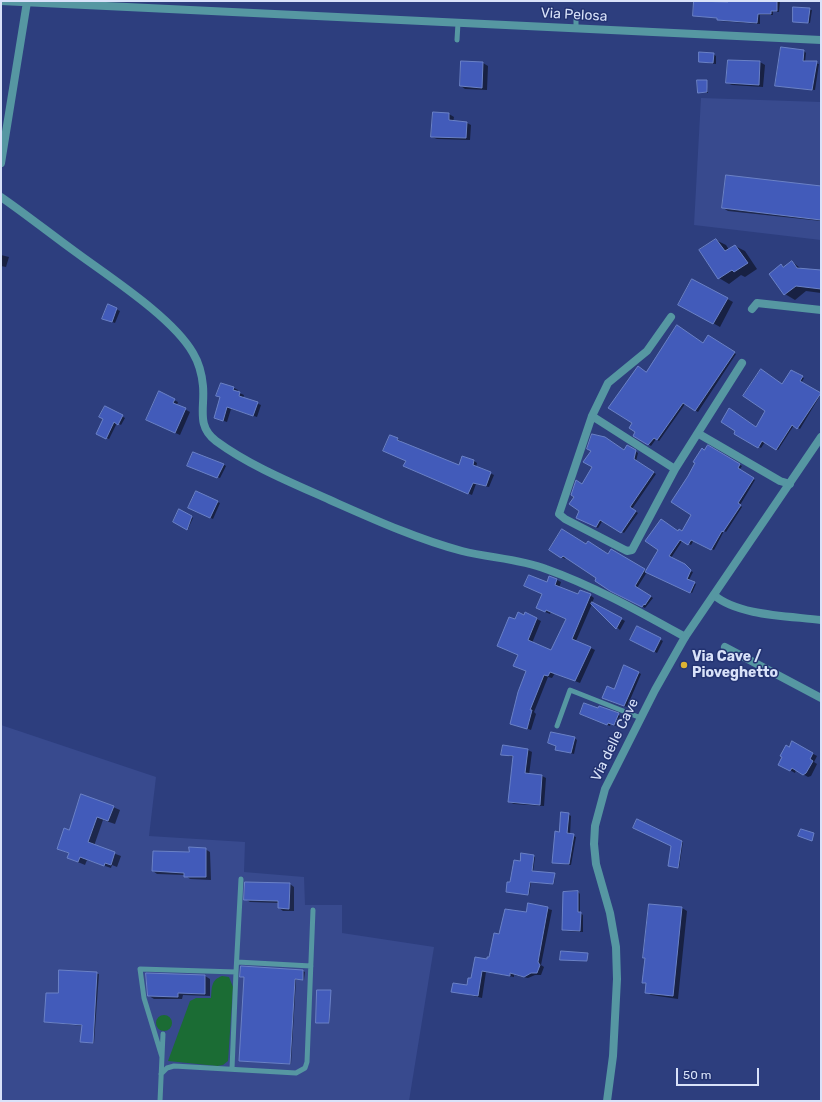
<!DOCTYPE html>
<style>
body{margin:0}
#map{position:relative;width:822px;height:1102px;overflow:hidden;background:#2d3e7e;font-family:Rubik,sans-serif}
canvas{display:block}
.frame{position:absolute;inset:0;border:2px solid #d9e2f9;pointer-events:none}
.scale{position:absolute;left:676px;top:1068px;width:83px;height:18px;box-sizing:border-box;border:2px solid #d9e2f9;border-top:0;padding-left:5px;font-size:12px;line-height:14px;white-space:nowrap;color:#d9e2f9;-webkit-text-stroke:3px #233371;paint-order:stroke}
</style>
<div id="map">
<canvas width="822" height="1102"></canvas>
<div class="frame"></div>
<div class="scale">50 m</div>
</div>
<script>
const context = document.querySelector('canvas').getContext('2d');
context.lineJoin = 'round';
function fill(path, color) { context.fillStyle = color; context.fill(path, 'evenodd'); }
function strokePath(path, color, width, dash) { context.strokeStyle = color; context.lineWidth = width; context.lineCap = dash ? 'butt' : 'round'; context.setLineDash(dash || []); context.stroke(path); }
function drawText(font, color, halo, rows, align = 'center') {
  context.font = font + ' Rubik,sans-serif'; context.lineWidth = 3; context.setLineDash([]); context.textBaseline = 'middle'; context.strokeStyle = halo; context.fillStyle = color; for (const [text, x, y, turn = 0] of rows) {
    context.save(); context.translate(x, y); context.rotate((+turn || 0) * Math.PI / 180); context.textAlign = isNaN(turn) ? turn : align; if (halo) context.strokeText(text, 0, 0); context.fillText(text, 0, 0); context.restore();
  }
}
fill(new Path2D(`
 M701 98 821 102V240L694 225Z
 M1 725 156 777 149 836 245 842 244 872 304 877 305 905H342V933L434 947 409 1101H1Z`), '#384a8e');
fill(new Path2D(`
 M222 976 229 977 233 987 228 1061 223 1065 217 1066 168 1061 190 1001 196 998H211C212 987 211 980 222 976Z
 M156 1023a8 8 0 1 1 16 0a8 8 0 1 1-16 0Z`), '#1b6c34');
fill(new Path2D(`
 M695 1H780L779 12 773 11V15H760V24L720 21 718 18 694 16Z
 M794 8 812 10 810 23 794 21Z
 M804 51 806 53 805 62 819 64 815 90 776 86Z
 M713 54 716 56V64L700 62Z
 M462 62 483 63 488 66 487 90 465 89 461 86Z
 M760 62 765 65 763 87 732 85 727 83Z
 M706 81 708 93 699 92Z
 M434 113 449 114 454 117 453 122 467 123 471 125 470 140 437 139 432 137Z
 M821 186V221L728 211 723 208Z
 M716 240 726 245 729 250 735 246 745 251 757 269 745 277 741 275 729 284 719 278Z
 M1 255 9 257 6 267 1 266Z
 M792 262 803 270 821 271V293L806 291 795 300 785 294 771 275 782 265 784 267Z
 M693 280 733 302 720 327 679 304Z
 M109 306 120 311 115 323 107 320Z
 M708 336 736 354 698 412 685 404 659 441 656 439 651 446 634 435 636 432 633 423 647 373 703 345Z
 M791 371 804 378 801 383 821 394 800 429 794 425 778 450 765 442 761 448 735 434 757 428Z
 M234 388 238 390 237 392 244 395 243 398 261 405 257 417 231 409 227 422 215 418 221 397 217 395Z
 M174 400 178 402 177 405 190 412 180 435 147 420Z
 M105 407 125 418 121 425 117 423 109 439 97 433 105 419Z
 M391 436 401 441V443L459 466 463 457 474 461 477 463 476 467 494 475 489 487 476 484 472 495 408 468 407 461Z
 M629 447 638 453 636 461 656 474 632 509 638 513 624 533 603 520 598 528 580 519 582 485Z
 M708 447 742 466 739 470 755 480 740 505 742 507 726 532 724 531 714 550 694 540 691 545 682 541 671 558 690 569V571L693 572 689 580 696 584 692 593 647 572 637 588 653 598 645 608 611 590 597 578 566 557 565 559 550 549 586 546 608 555 611 551 647 571 678 532H682L693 515 705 451Z
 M223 464 226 466 220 478 191 467Z
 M217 502 220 503 213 519 192 509Z
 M179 510 193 518 188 529 174 522Z
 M557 580 561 582 559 588 578 596 590 595 594 598 592 603 625 621 620 630 592 604 576 641 595 650 580 683 555 673 552 678 548 677 534 712 536 714 531 730 511 723 527 671 515 666 519 655 515 621 526 614 541 621 532 643 552 652 567 619 551 612 550 614 541 610 547 584Z
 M638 628 663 641 657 653 632 640Z
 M639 673 641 674 627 707 603 698Z
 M618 714 620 716 616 726 611 723 610 726 583 715Z
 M574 738 577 740 574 754 556 749Z
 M793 743 817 756 814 762 817 764 811 776 808 777 796 770 795 773 779 764Z
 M528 750 532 752 529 775 542 776 546 778 544 806 514 804 509 802 514 758 503 754Z
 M113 807 120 810 115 824 103 820 94 846 121 856 117 867 112 865 111 868 87 860 85 865 68 858 70 854 58 849 69 831Z
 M568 814 571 816 570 835 576 837 571 865 553 862 560 833Z
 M638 820 683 842 679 868 670 866 672 846Z
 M205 849 210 852 211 880 190 879 185 875 157 874 153 871 190 853Z
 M522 854 535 857 533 872 555 875 554 884 531 882 529 895 508 892 521 863Z
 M290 884 294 887V911H283L279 908V903L250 902 245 899Z
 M578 892 580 894V913L583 915V932L566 931 563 930Z
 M528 904 552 910 541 965 544 967 541 975H535L528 978 514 975V977L486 972 482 998 452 991 467 986 471 979 490 958 500 935 527 914Z
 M650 905 682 908 687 911 678 999 651 995 646 992 647 984 643 982 646 959 644 958Z
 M587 954 588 961 562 960Z
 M60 971 99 974 94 1043 81 1041 83 1026 45 1022 58 994Z
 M303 971 305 972 304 980H296L291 1064 240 1061 245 977 241 976Z
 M147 974 205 976 210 979V996L183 995 182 999H154L149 996Z
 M330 991V1023H318Z`), '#0007');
const building = new Path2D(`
 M694 1 728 2V1H777V11H771V14H758L757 23 717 20V18L693 16Z
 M793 7 810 8 808 23 793 22Z
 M781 47 804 50 803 61H817L812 90 775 86Z
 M699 52 714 53 713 63 699 62Z
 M728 60 760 61 759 85 726 83Z
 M461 61 483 62 482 88 460 86Z
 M697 80H707V92L698 93Z
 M433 112 449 113V120L467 122 466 138 431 137Z
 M726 175 821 186V220L722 208Z
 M716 239 725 251 735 245 748 263 734 272 732 270 718 279 699 250Z
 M792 261 797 268 821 270V289L796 286 784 295 769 274 781 264 783 267Z
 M692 279 728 298 713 324 678 305Z
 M108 304 117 308 112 322 102 319Z
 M677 325 703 343 708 335 735 352 695 411 683 403 657 440 654 438 648 445 633 436 635 432 629 428 632 423 608 408 638 366 646 372Z
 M761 369 782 384 791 370 803 376 800 381 821 393 797 429 792 425 776 450 762 441 758 448 734 434 735 431 721 422 729 408 756 427 765 411 743 396Z
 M221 383 234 387 233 390 240 392 239 396 258 402 253 416 227 407 223 421 214 418 220 397 216 396Z
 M159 391 175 399 173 403 186 408 175 433 146 420Z
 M105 406 123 415 118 425 114 422 106 439 96 434 103 419 99 417Z
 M592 434 605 437 624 450 627 445 636 450 634 459 654 472 630 507 636 511 621 533 600 520 596 527 576 518 579 511 569 504 574 497 571 495 576 480 582 484 592 467 583 462 591 451 587 449Z
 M390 435 398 438 397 440 459 465 462 456 474 460 473 465 491 472 486 486 473 483 468 494 403 466 406 461 383 451Z
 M708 445 740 464 738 468 754 478 738 503 741 505 723 532 722 531 711 550 691 540 688 545 680 540 669 556 685 564 691 570 687 579 695 582 690 593 645 572 658 550 645 541 661 519 678 531 679 529 682 531 691 515 671 502 688 476 695 463 693 462 702 448 704 450Z
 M193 452 224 464 217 478 187 466Z
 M196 491 218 501 210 518 188 508Z
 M179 509 192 516 187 530 173 522Z
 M562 529 586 544 588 541 608 554 611 549 645 569 635 586 651 596 645 605 644 604 642 607 610 591 595 581 596 578 563 556 561 558 549 550Z
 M529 575 547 582 549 576 557 579 555 585 578 594 580 590 591 594 572 639 591 647 575 681 550 672 548 676 544 675 530 710H532L527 729 510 724 518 692 526 671 513 666 518 655 497 646 509 617 515 619 518 612 524 615 525 612 537 618 528 640 551 650 566 619 546 610 545 612 536 608 542 594 524 586Z
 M592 602 622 618 616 629 591 604Z
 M637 626 661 638 654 652 630 640Z
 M624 665 639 672 624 706 602 698 607 686 614 689Z
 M584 703 598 708 599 706 619 713 614 725 608 723 607 725 580 714Z
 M551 732 575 737 571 753 555 750 556 746 548 743Z
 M792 741 813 753 810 759 813 761 806 773 803 775 792 768 790 771 778 765 782 757 780 756 786 745 789 747Z
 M503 745 528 749 525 773 542 775 540 805 508 802 513 756 501 755Z
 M81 794 114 806 108 821 97 817 88 842 115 852 111 865 105 863 104 866 80 857 78 862 67 858 69 853 57 849 64 828 69 830Z
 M561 812 569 813 567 833 574 834 569 864 552 863 555 831 559 832Z
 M637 819 682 841 678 868 668 866 671 846 633 828Z
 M801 829 814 833 812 841 798 836Z
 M189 847 206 848V877H184V873L152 871 153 851 189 852Z
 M521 853 534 855 532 871 555 873 553 884 530 882 528 895 506 892 507 882H510L514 860 520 861Z
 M245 882 290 883 289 909 278 908V901L244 900Z
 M578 891V912H581L580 931 562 930 563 892Z
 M528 903 548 907 538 962 540 965 537 973H531L524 977 510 973V976L482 971 478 996 451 992 453 983 467 985 468 978H471L475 957 487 959V957H489L494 933 499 934 505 909 526 912Z
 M649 904 682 907 673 996 645 993 646 983H642L645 958H643Z
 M561 951 588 953 587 961 560 960Z
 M241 966 303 970V980L295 979 290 1064 239 1061 244 977H240Z
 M59 970 97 972 93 1043 80 1042 82 1025 44 1022 46 993H58Z
 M146 973 205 975V994L178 993V997L148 996Z
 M317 990H331L329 1023H316Z`);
fill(building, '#425bba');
strokePath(building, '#6a81c6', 1);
strokePath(new Path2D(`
 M576 29V13
 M457 40 458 23
 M557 726 570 690 641 718
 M237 962 311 966
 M236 972 241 879
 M162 1057 144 998 140 969 236 972 232 1069
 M161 1074 167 1068 174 1066 296 1073 305 1068 307 1062 313 910
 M160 1101 163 1034`), '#5697a2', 5);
strokePath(new Path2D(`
 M1 163 27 2
 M1 197C27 215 52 235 77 253 111 278 173 318 193 353 199 363 202 375 203 386 205 408 196 426 216 441 250 466 292 483 330 500 373 519 417 539 462 551 490 558 520 559 546 569 594 586 640 612 685 637
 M752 309 757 303 821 310
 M671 317 647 351 608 383 592 416 559 514 565 519 627 551 632 550 675 469 742 363
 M592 416 675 469
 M699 434 780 481 790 484
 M714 595C738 616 790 616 821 620
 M725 647 821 698`), '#5697a2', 8);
strokePath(new Path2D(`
 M1 1 821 40
 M607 1101 613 1056 617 979 616 947 610 913 596 864 594 844 595 826 605 789 655 690 685 637 821 437`), '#5697a2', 8);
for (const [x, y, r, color] of [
 [684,665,4,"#dcb233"]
]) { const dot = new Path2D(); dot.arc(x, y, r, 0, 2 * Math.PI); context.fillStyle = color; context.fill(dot); strokePath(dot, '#233371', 1.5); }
drawText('14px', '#d9e2f9', '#233371', [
 ["Via Pelosa",574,15,3],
 ["Via delle Cave",615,740,-64]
]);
drawText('bold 14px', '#d9e2f9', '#233371', [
 ["Via Cave /",692,657],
 ["Pioveghetto",692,673]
], 'left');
</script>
